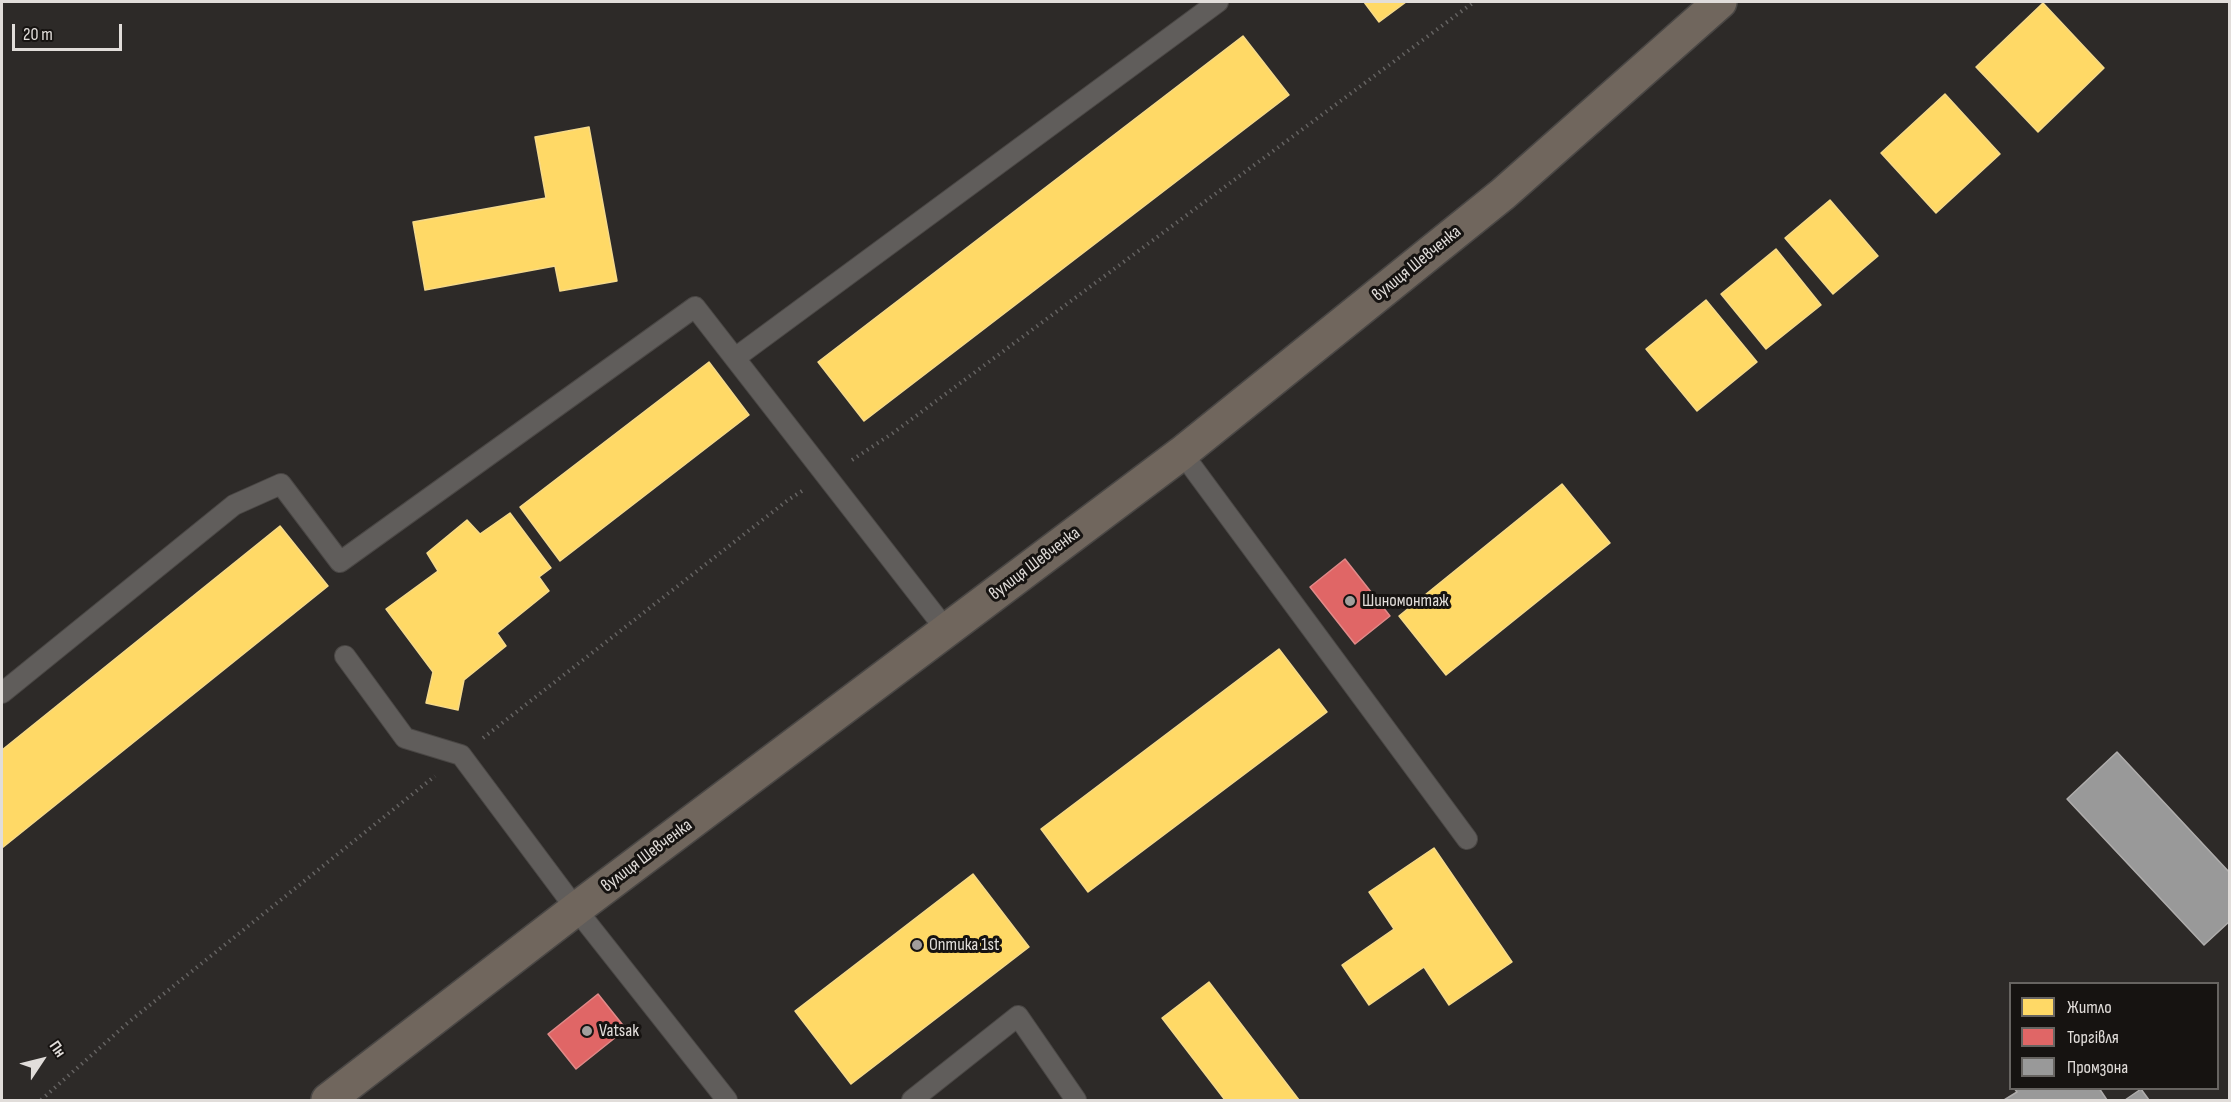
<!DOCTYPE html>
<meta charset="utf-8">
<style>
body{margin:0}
#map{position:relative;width:2231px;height:1102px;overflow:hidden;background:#2d2a28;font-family:"Sofia Sans Condensed",sans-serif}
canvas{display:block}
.frame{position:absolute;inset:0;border:3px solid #e1ddda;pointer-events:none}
.legend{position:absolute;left:2009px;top:982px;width:210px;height:108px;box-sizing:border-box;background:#161311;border:2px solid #676461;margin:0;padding:8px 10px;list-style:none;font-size:18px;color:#e1ddda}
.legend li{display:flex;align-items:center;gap:12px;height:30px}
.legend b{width:30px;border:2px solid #676461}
.north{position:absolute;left:12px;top:1030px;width:60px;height:60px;-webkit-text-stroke:4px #161311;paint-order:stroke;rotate:55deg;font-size:16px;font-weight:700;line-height:24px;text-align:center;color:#e1ddda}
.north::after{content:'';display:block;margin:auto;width:21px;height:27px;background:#e1ddda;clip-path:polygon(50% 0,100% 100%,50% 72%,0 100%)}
.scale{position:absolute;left:12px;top:24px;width:110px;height:27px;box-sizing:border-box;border:3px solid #e1ddda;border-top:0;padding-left:8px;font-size:18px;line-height:21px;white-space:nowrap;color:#e1ddda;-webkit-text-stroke:4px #161311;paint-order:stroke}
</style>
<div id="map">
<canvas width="2231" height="1102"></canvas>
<div class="frame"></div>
<ul class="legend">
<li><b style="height:16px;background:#ffd966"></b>Житло</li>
<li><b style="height:16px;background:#e06666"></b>Торгівля</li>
<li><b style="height:16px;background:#999"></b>Промзона</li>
</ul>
<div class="north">Пн</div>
<div class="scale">20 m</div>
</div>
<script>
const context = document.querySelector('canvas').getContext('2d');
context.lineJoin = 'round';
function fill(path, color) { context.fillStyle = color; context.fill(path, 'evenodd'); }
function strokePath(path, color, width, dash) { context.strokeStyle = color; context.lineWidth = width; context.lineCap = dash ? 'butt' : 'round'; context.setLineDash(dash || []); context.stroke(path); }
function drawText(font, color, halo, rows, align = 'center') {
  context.font = font + ' "Sofia Sans Condensed",sans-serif'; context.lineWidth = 6; context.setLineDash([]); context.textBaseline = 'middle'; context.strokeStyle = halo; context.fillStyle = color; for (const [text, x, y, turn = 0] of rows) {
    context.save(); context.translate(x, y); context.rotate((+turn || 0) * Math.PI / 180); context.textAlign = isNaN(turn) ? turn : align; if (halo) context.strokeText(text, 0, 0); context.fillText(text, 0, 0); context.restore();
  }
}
const homes = new Path2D(`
 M1364 2H1406L1379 22Z
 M2043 3 2104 68 2038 132 1976 67Z
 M1243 36 1289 95 864 421 818 362Z
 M1945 94 2000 154 1936 213 1881 153Z
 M589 127 617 281 560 291 555 266 425 290 413 222 546 198 535 137Z
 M1830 200 1878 256 1833 294 1785 238Z
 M1776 249 1821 305 1766 349 1721 294Z
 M1706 300 1757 362 1697 411 1646 349Z
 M709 362 749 415 560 561 520 507Z
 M1562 484 1610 543 1446 675 1399 616Z
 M510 513 551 568 539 577 549 591 497 633 506 646 464 680 458 710 426 703 433 672 386 609 438 571 427 553 467 520 480 534Z
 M280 526 328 586 2 848V750Z
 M1279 649 1327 712 1088 892 1041 829Z
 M1434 848 1512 962 1449 1005 1424 967 1369 1005 1342 965 1394 929 1369 892Z
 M973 874 1029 947 851 1084 795 1011Z
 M1209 982 1299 1100H1225L1162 1018Z`);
fill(homes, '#ffd966');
strokePath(homes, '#f6da89', 1.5);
const shops = new Path2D(`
 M1345 559 1390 616 1355 644 1310 587Z
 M598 994 626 1029 576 1069 548 1034Z`);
fill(shops, '#e06666');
strokePath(shops, '#e08a89', 1.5);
const industry = new Path2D(`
 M2117 752 2230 873V921L2204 945 2067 799Z
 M2014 1088H2099L2107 1100H2004L2017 1092Z
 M2141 1089 2149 1100H2125Z`);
fill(industry, '#999');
strokePath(industry, '#afadac', 1.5);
const service = new Path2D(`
 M735 358 1218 2
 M1182 453 1467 839
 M345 656 405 738 461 755 576 909 727 1100
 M2 693 234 505 281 484 340 562 695 307 947 631
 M912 1100 1018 1016 1076 1100`);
const primary = new Path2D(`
 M328 1100 576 909 1182 453 1503 194 1720 2`);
strokePath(service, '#4a4745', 22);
strokePath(primary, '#4a4745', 36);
strokePath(new Path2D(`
 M852 460 893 433 1474 2
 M483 738 788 500 802 491
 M41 1100 130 1021 435 776`), '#656362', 4, [1.5, 4.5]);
strokePath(service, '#605d5b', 20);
strokePath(primary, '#70665d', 33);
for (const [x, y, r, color] of [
 [1350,601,6,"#a29e9c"],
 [917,945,6,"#a29e9c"],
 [587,1031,6,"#a29e9c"]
]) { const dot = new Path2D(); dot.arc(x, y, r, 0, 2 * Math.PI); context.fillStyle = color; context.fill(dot); strokePath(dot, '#161311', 2); }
drawText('18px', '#e1ddda', '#161311', [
 ["вулиця Шевченка",1417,264,-39],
 ["вулиця Шевченка",1035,564,-37],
 ["вулиця Шевченка",647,856,-37]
]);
drawText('18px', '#e1ddda', '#161311', [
 ["Шиномонтаж",1362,601],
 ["Оптика 1st",929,945],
 ["Vatsak",599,1031]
], 'left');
</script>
